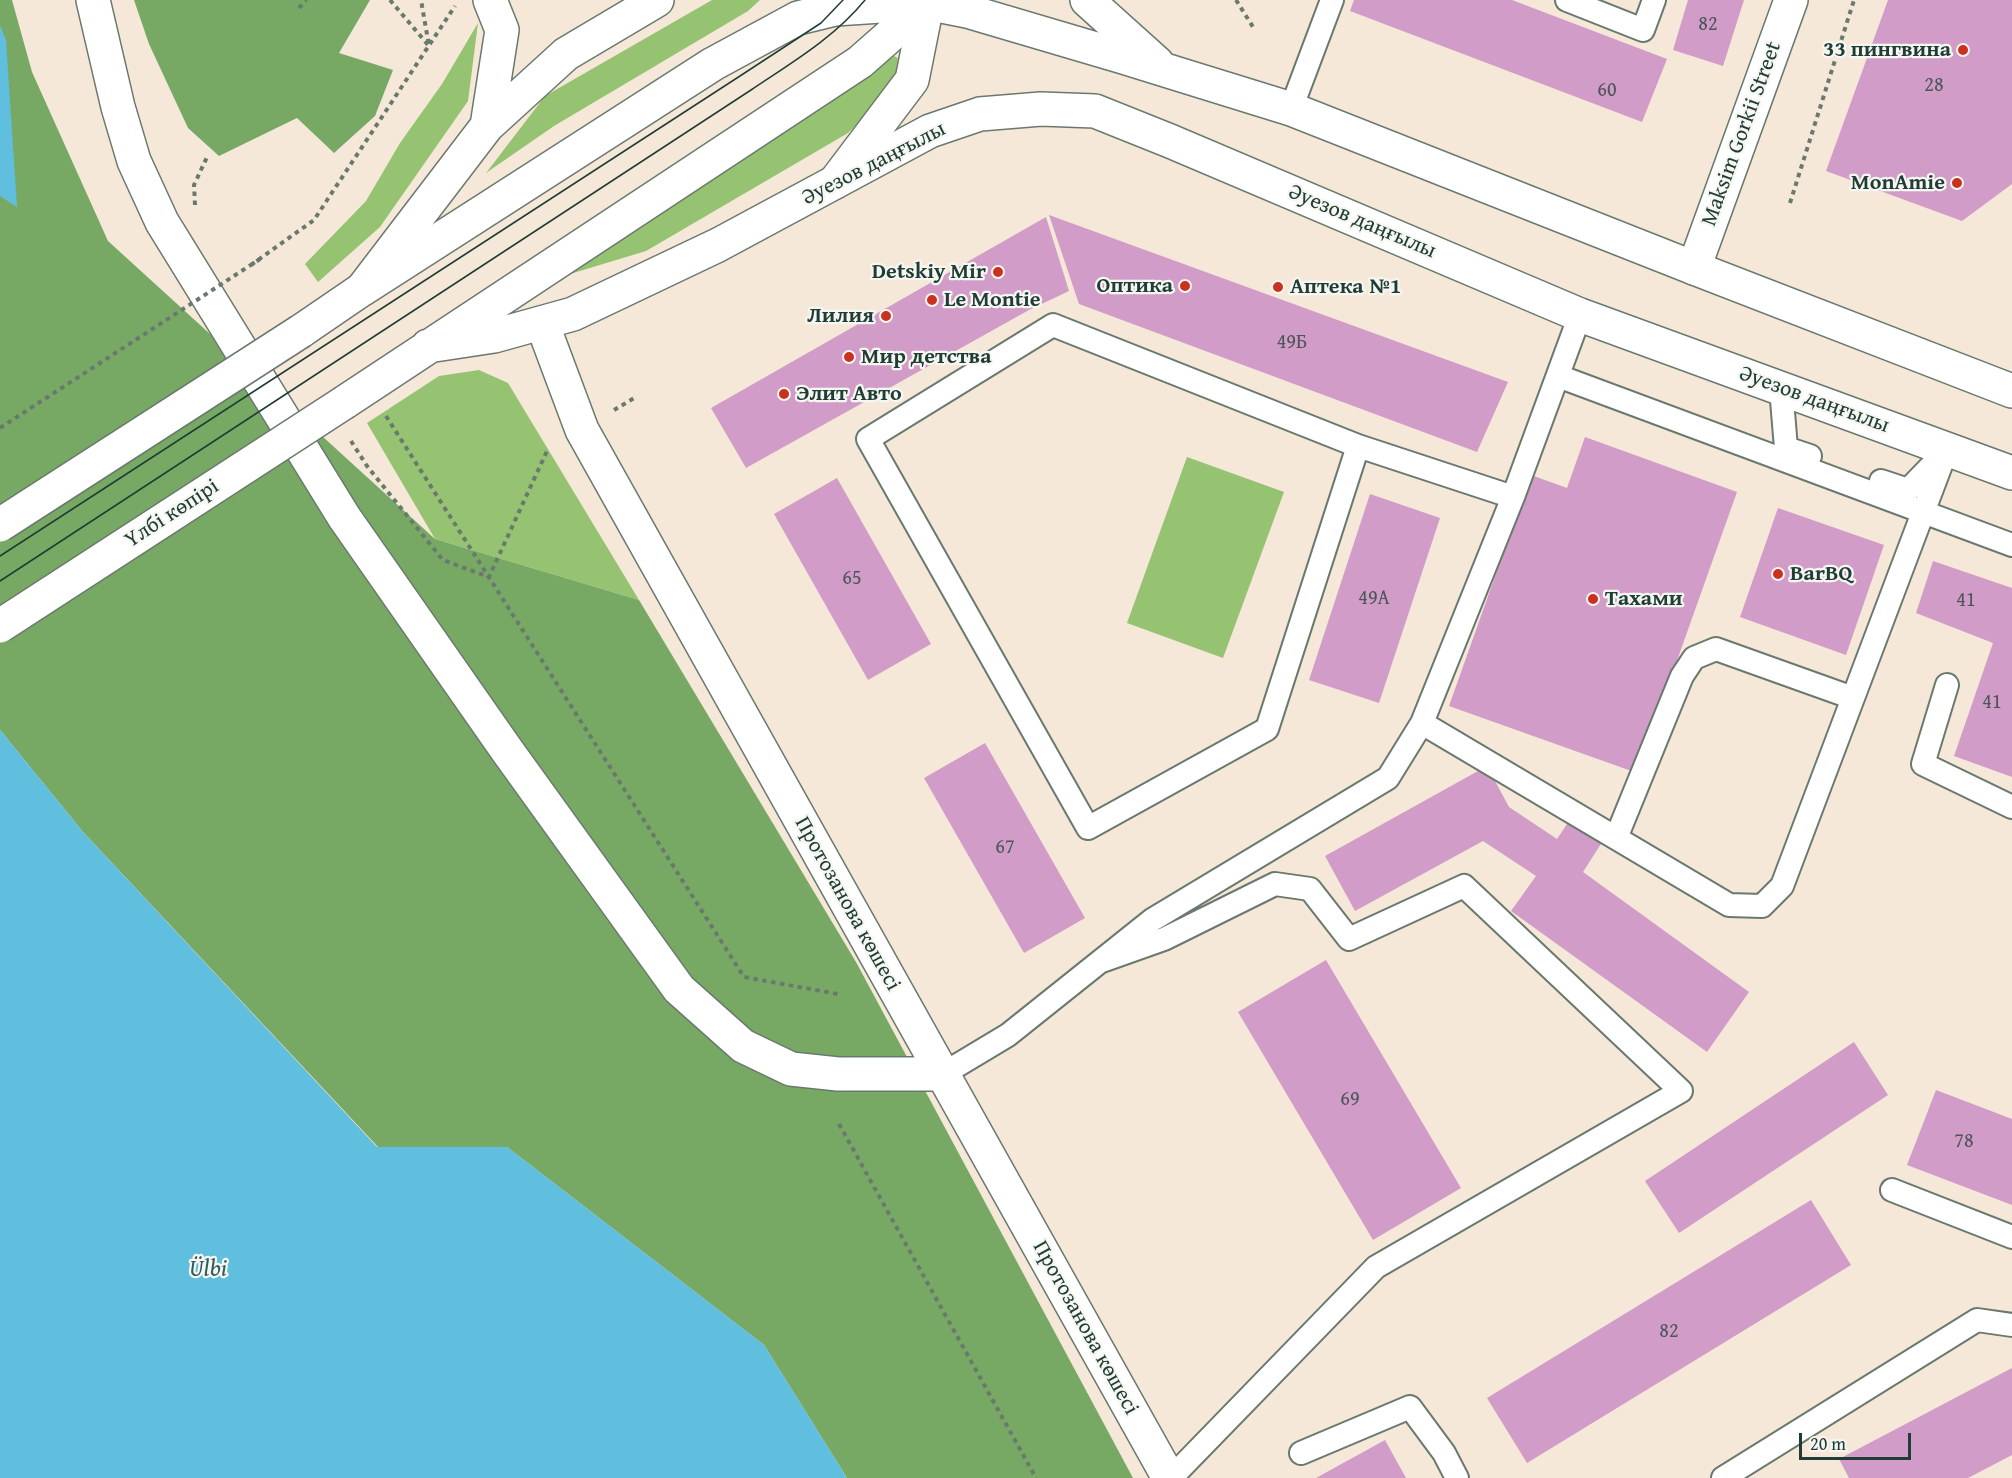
<!DOCTYPE html>
<meta charset="utf-8">
<style>
body{margin:0}
#map{position:relative;width:2012px;height:1478px;overflow:hidden;background:#f5e8d8;font-family:"Gentium Book Plus",serif}
canvas{display:block}
.scale{position:absolute;left:1799px;top:1433px;width:112px;height:27px;box-sizing:border-box;border:3px solid #1f3d34;border-top:0;padding-left:8px;font-size:18px;line-height:21px;white-space:nowrap;color:#1f3d34;-webkit-text-stroke:4px #f6f6f2;paint-order:stroke}
</style>
<div id="map">
<canvas width="2012" height="1478"></canvas>
<div class="scale">20 m</div>
</div>
<script>
const context = document.querySelector('canvas').getContext('2d');
context.lineJoin = 'round';
function fill(path, color) { context.fillStyle = color; context.fill(path, 'evenodd'); }
function strokePath(path, color, width, dash) { context.strokeStyle = color; context.lineWidth = width; context.lineCap = dash ? 'butt' : 'round'; context.setLineDash(dash || []); context.stroke(path); }
function drawText(font, color, halo, rows, align = 'center') {
  context.font = font + ' "Gentium Book Plus",serif'; context.lineWidth = 4.5; context.setLineDash([]); context.textBaseline = 'middle'; context.strokeStyle = halo; context.fillStyle = color; for (const [text, x, y, turn = 0] of rows) {
    context.save(); context.translate(x, y); context.rotate((+turn || 0) * Math.PI / 180); context.textAlign = isNaN(turn) ? turn : align; if (halo) context.strokeText(text, 0, 0); context.fillText(text, 0, 0); context.restore();
  }
}
fill(new Path2D(`
 M712 0H760L748 11 554 126 486 173 545 96Z
 M478 23 468 101 380 227 318 282 305 264 366 201 400 143 442 84Z
 M882 50 898 58 894 83 881 101 848 133 646 251 570 274 868 74Z
 M479 370 508 383 639 600 435 539 367 423 439 376Z
 M1187 457 1284 492 1223 658 1127 623Z`), '#95c372');
fill(new Path2D(`
 M0 0H12L32 72 108 241 435 539 639 600 856 962 1133 1478H847L764 1345 507 1147H378L83 832 0 730Z
 M134 0H370L339 53 393 70 375 116 334 153 297 118 219 156 188 128 149 44Z`), '#78a964');
fill(new Path2D(`
 M0 25 6 40 17 207 0 196Z
 M0 730 83 832 377 1147H507L764 1345 847 1478H0Z`), '#60bede');
fill(new Path2D(`
 M1354 0H1512L1667 59 1642 122 1350 11Z
 M1688 0H1744L1723 66 1673 50Z
 M1888 0H2012V184L1962 221 1826 171Z
 M1049 215 1508 382 1477 452 1079 304Z
 M1046 217 1069 291 1029 310 746 468 711 408Z
 M1585 437 1737 492 1637 773 1449 706 1531 475 1567 488Z
 M837 478 931 644 868 680 774 514Z
 M1370 494 1440 518 1379 703 1309 680Z
 M1778 508 1884 545 1846 655 1740 617Z
 M1933 561 2012 588V777L1954 756 1993 643 1916 613Z
 M985 743 1085 918 1024 953 924 778Z
 M1487 766 1509 807 1557 839 1573 815 1606 836 1583 872 1749 992 1707 1052 1511 911 1536 876 1483 841 1355 911 1325 856Z
 M1326 960 1461 1188 1373 1240 1238 1012Z
 M1854 1042 1888 1095 1679 1233 1645 1181Z
 M1936 1090 2012 1119V1205L1907 1165Z
 M1811 1200 1851 1265 1527 1463 1487 1398Z
 M2012 1368V1455L1968 1478H1849L1839 1459Z
 M1385 1440 1406 1478H1316Z`), '#d19cc8');
const service = new Path2D(`
 M1567 0 1643 30 1654 0
 M1291 109 1332 0
 M1053 325 1358 446 1267 729 1088 828 868 439Z
 M1558 376 2012 545
 M1781 388 1786 448 1810 456
 M1358 446 1513 497
 M1881 481 1908 490 1940 457
 M1947 685 1923 764 2012 807
 M1422 723 1729 905 1762 906 1782 886 1947 449
 M1616 838 1682 676 1694 658 1716 649 1853 698
 M1102 961 1164 939 1275 884 1310 889 1349 939 1464 886 1681 1091 1376 1267 1171 1478
 M943 1074 1008 1035 1152 920 1388 778 1422 723 1513 497 1580 315
 M1892 1190 2012 1237
 M1301 1453 1410 1407 1444 1453 1457 1478
 M1723 1478 1977 1320 2012 1325`);
const minor = new Path2D(`
 M1694 268 1791 0`);
const secondary = new Path2D(`
 M93 0 118 107 134 161 162 222 344 517 506 749 679 989 743 1046 791 1069 838 1074H943
 M487 126 502 30 490 0
 M835 182 912 80 928 0
 M364 287 487 126 566 54 657 0
 M542 323 582 430 1169 1478`);
const primary = new Path2D(`
 M1087 0 1157 63
 M301 331 361 290 713 64 798 18 835 9 927 3 967 11 1123 57 1291 109 1694 268 2012 391
 M428 346 494 336 573 314 718 245 930 131 980 114 1041 109 1095 111 1170 141 1580 315 2012 473
 M345 402 860 62 927 3`);
strokePath(service, '#6a796d', 26);
strokePath(minor, '#6a796d', 36);
strokePath(secondary, '#6a796d', 36);
strokePath(primary, '#6a796d', 36);
strokePath(new Path2D(`
 M390 0 429 46 421 0
 M1236 0 1253 27
 M299 8 306 0
 M1790 203 1854 0
 M195 205 194 185 208 155
 M251 265 314 220 455 6
 M614 410 636 397
 M386 416 744 977 838 994
 M351 441 367 466 443 560 489 577 547 451
 M839 1124 1036 1478`), '#6a796d', 4, [4.5, 4.5]);
strokePath(service, '#fff', 22);
strokePath(minor, '#fff', 33);
strokePath(secondary, '#fff', 33);
strokePath(primary, '#fff', 33);
strokePath(new Path2D(`
 M0 556 740 76 821 23 843 0
 M0 581 751 90C791 63 834 38 865 0`), '#1f3d34', 1.5);
const primaryBridge = new Path2D(`
 M0 525 301 331
 M0 626 345 402`);
strokePath(primaryBridge, '#6a796d', 36, []);
strokePath(new Path2D(`
 M0 428 260 259`), '#6a796d', 4, [4.5, 4.5]);
strokePath(primaryBridge, '#fff', 33);
for (const [x, y, r, color] of [
 [1963,50,6,"#c8321e"],
 [1957,183,6,"#c8321e"],
 [998,272,6,"#c8321e"],
 [1185,286,6,"#c8321e"],
 [1278,287,6,"#c8321e"],
 [932,300,6,"#c8321e"],
 [886,316,6,"#c8321e"],
 [849,357,6,"#c8321e"],
 [784,394,6,"#c8321e"],
 [1778,574,6,"#c8321e"],
 [1593,599,6,"#c8321e"]
]) { const dot = new Path2D(); dot.arc(x, y, r, 0, 2 * Math.PI); context.fillStyle = color; context.fill(dot); strokePath(dot, '#f6f6f2', 2); }
drawText('20px', '#4c5559', null, [
 ["82",1708,25],
 ["28",1934,86],
 ["60",1607,91],
 ["49Б",1292,343],
 ["65",852,579],
 ["49А",1374,599],
 ["41",1966,601],
 ["41",1992,703],
 ["67",1005,848],
 ["69",1350,1100],
 ["78",1964,1142],
 ["82",1669,1332]
]);
drawText('bold 22px', '#1f3d34', '#f6f6f2', [
 ["33 пингвина",1951,50,"right"],
 ["MonAmie",1945,183,"right"],
 ["Detskiy Mir",986,272,"right"],
 ["Оптика",1173,286,"right"],
 ["Аптека №1",1290,287],
 ["Le Montie",944,300],
 ["Лилия",874,316,"right"],
 ["Мир детства",861,357],
 ["Элит Авто",796,394],
 ["BarBQ",1790,574],
 ["Тахами",1605,599]
], 'left');
drawText('22px', '#1f3d34', '#f6f6f2', [
 ["Maksim Gorkii Street",1742,134,-70],
 ["Әуезов даңғылы",874,164,-27],
 ["Әуезов даңғылы",1362,222,23],
 ["Әуезов даңғылы",1814,400,20],
 ["Үлбі көпірі",172,514,-33],
 ["Протозанова көшесі",847,904,61],
 ["Протозанова көшесі",1085,1328,61]
]);
drawText('italic 24px', '#2f5d5e', '#f6f6f2', [
 ["Ülbi",208,1270]
]);
</script>
